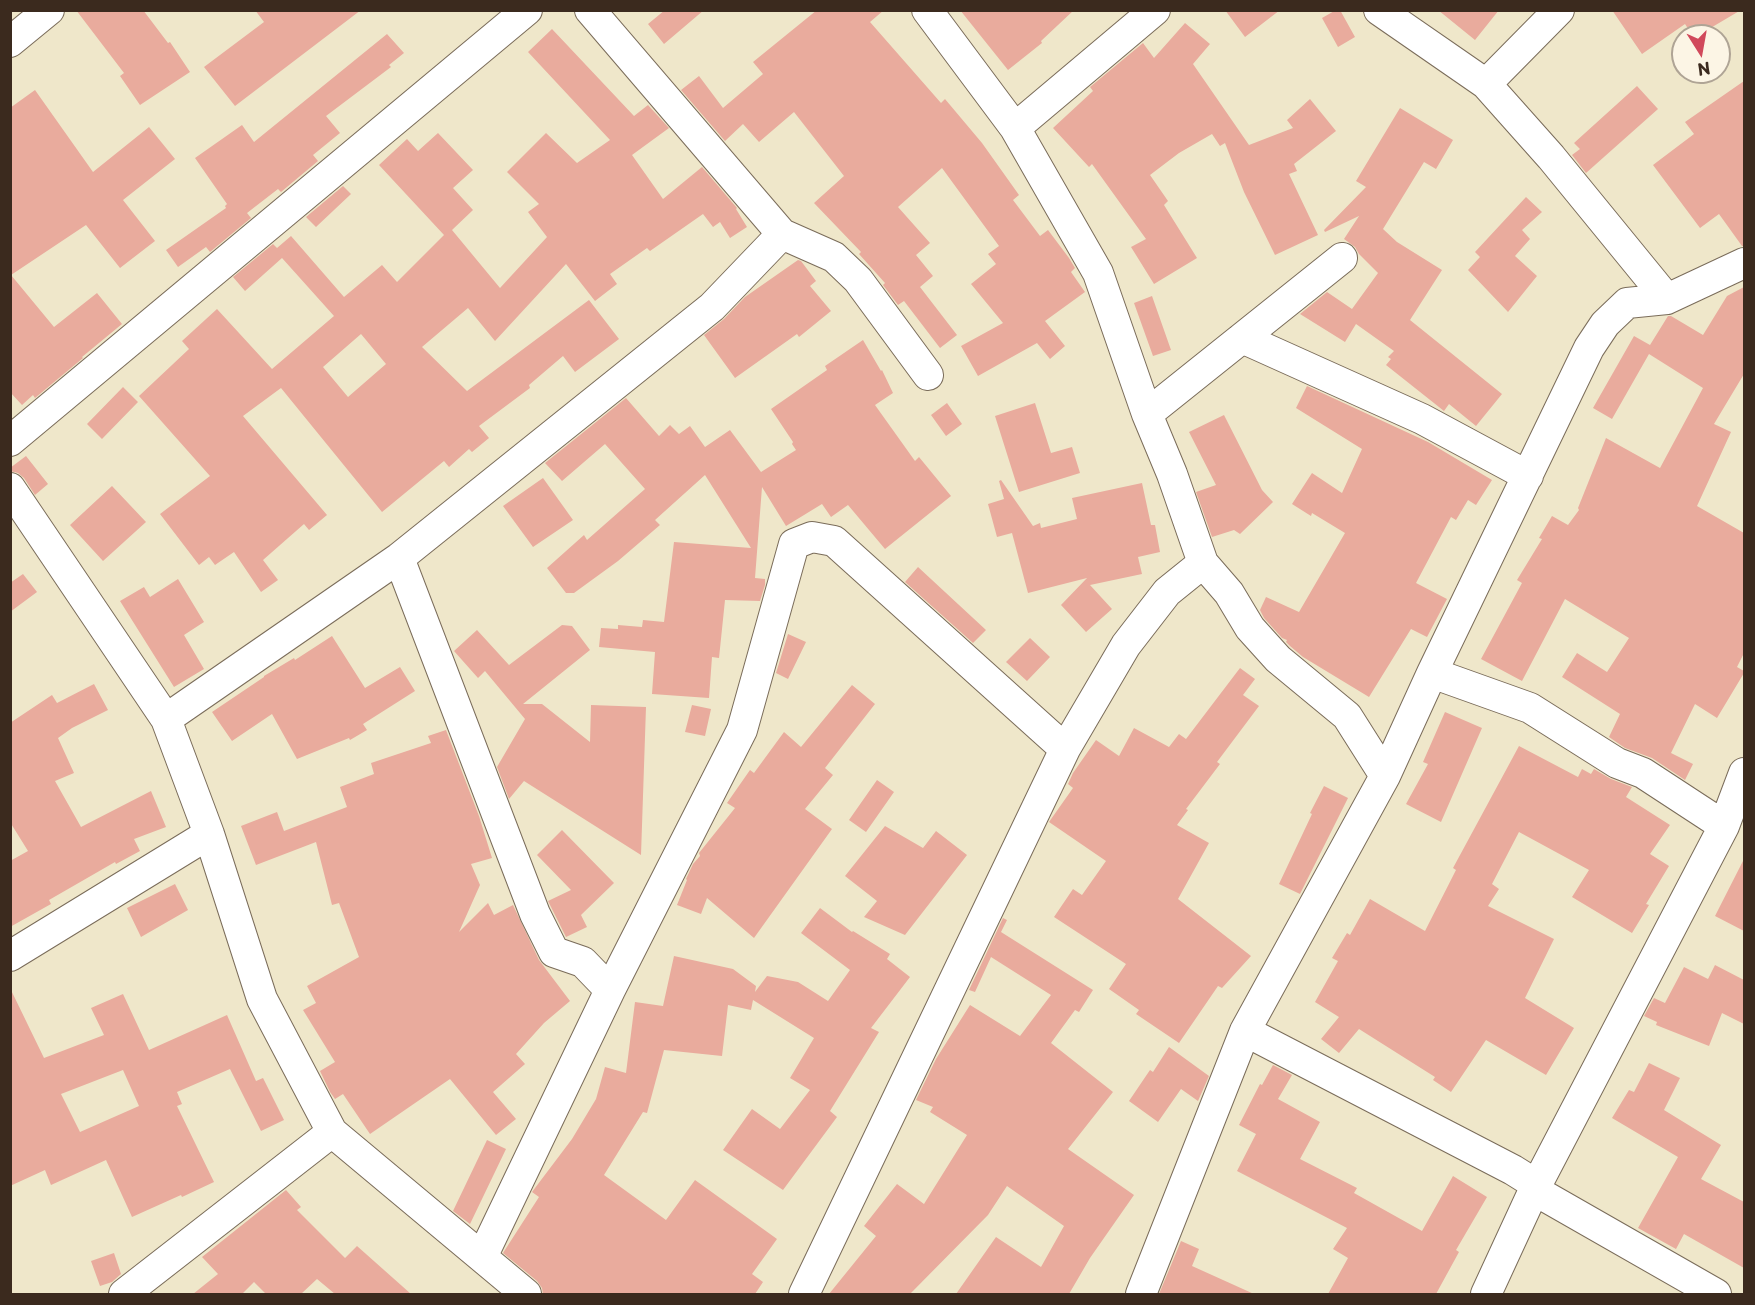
<!DOCTYPE html>
<style>
body{margin:0}
#map{position:relative;width:1755px;height:1305px;overflow:hidden;background:#efe7ca;font-family:"Playpen Sans",sans-serif}
canvas{display:block}
.frame{position:absolute;inset:0;border:12px solid #3b2a1e;pointer-events:none}
.north{position:absolute;left:1671px;top:24px;width:60px;height:60px;box-sizing:border-box;background:#fcf5e5;border:2px solid #afa495;border-radius:50%;rotate:169deg;font-size:16px;font-weight:700;line-height:24px;text-align:center;color:#3b2a1e}
.north::after{content:'';display:block;margin:auto;width:21px;height:27px;background:#d1495b;clip-path:polygon(50% 0,100% 100%,50% 72%,0 100%)}
</style>
<div id="map">
<canvas width="1755" height="1305"></canvas>
<div class="frame"></div>
<div class="north">N</div>
</div>
<script>
const context = document.querySelector('canvas').getContext('2d');
context.lineJoin = 'round';
function fill(path, color) { context.fillStyle = color; context.fill(path, 'evenodd'); }
function strokePath(path, color, width, dash) { context.strokeStyle = color; context.lineWidth = width; context.lineCap = dash ? 'butt' : 'round'; context.setLineDash(dash || []); context.stroke(path); }
fill(new Path2D(`
 M76 10H143L168 43 170 42 190 72 140 105 120 76 124 73Z
 M255 10H361L235 106 204 67 264 22Z
 M665 10H704L664 44 648 24Z
 M817 10H884L870 22 941 103 945 99 982 143 1019 195 1013 200 1040 236 1048 230 1069 258 1075 268 1071 272 1085 292 1045 321 1065 346 1050 359 1037 343 978 376 961 346 1003 323 971 284 996 264 988 254 999 246 942 168 898 207 930 243 916 255 933 276 920 287 957 335 940 348 904 301 898 305 883 285 885 283 859 254 861 252 814 203 844 176 794 112 759 142 743 124 725 141 681 90 699 76 723 108 763 74 753 62Z
 M960 10H1074L1041 41 1042 43 1008 70Z
 M1225 10H1280L1245 37Z
 M1336 10H1340L1355 37 1338 47 1322 18Z
 M1438 10H1499L1475 40Z
 M1612 10H1741L1697 36H1693L1685 24 1642 54Z
 M1185 23 1210 44 1193 64 1249 145 1293 128 1287 120 1310 99 1336 131 1294 164 1297 171 1289 174 1318 235 1275 255 1244 192 1225 143 1220 146 1212 134 1179 153 1150 175 1168 201 1164 205 1197 258 1154 284 1131 247 1146 239 1092 164 1089 167 1053 128 1093 91 1090 87 1143 43 1154 58Z
 M552 29 634 116 648 105 669 128 632 155 663 199 702 167 737 208 736 209 747 227 730 238 720 222 713 227 703 214 650 251 647 248 610 274 617 284 595 301 566 264 495 341 468 308 422 347 467 391 589 300 619 339 575 372 563 356 529 385 530 388 479 426 489 438 472 452 469 449 449 467 444 461 382 512 281 388 243 416 327 515 309 530 304 524 263 560 278 580 261 592 234 552 215 565 209 557 199 565 160 514 210 476 139 396 189 349 182 341 217 309 272 369 334 316 282 258 245 291 233 277 273 244 277 248 291 236 344 297 382 265 397 282 444 235 379 165 407 139 418 151 438 133 473 170 453 188 473 210 452 230 500 288 547 237 528 212 539 204 507 172 546 133 577 163 610 140 528 52ZM361 334 386 364 348 397 323 367Z
 M387 34 404 53 389 65 391 67 326 116 340 133 313 155 318 161 281 192 278 189 247 213 251 218 210 252 206 247 178 267 166 250 226 208 225 206 227 204 195 158 242 125 254 142Z
 M1744 81V246H1742L1719 214 1700 228 1653 165 1694 134 1685 122Z
 M1637 86 1658 109 1586 173 1572 155 1580 149 1574 143Z
 M35 90 93 172 149 127 175 159 123 200 155 241 120 268 86 225 11 275 54 327 97 293 122 324 82 357 83 358 35 398 33 395 22 405 10 392V108Z
 M1400 108 1453 140 1436 169 1424 162 1383 229 1397 242 1442 270 1410 320 1502 394 1476 426 1449 404 1444 411 1386 365 1391 359 1388 357 1394 351 1356 324 1345 342 1300 314 1327 292 1352 309 1378 273 1359 254 1355 247 1344 239 1359 216 1325 232 1324 230 1366 187 1356 181Z
 M343 186 351 194 316 227 306 217Z
 M1526 197 1542 212 1522 230 1530 239 1515 256 1537 276 1508 312 1468 270 1480 257 1475 252Z
 M798 260 801 261 816 281 810 286 831 311 799 337 797 334 735 378 704 335 724 319 745 297Z
 M1744 287V374L1714 424 1731 432 1697 506 1744 533V653L1737 667 1744 671V673L1717 718 1695 704 1671 753 1693 764 1685 780 1652 758 1625 748 1609 737 1620 714 1562 677 1577 653 1607 672 1629 638 1565 599 1522 681 1481 659 1522 583 1517 580 1542 539 1539 538 1552 516 1568 525 1579 510 1578 508 1606 438 1660 468 1703 388 1649 354 1612 419 1593 408 1634 336 1650 345 1668 316H1671L1703 335 1727 296Z
 M1152 296 1171 350 1153 356 1134 303Z
 M863 340 881 371 882 370 893 393 875 405 915 461 919 457 951 496 885 549 848 505 831 517 822 504 786 526 762 487 755 578 765 579V585L760 601 725 600 719 658 712 657 709 698 652 694 655 652 599 647 601 628 618 629V625L642 627 643 620 664 622 674 542 751 548 705 475 655 520 660 525 618 561 574 593H566L547 568 584 535 587 540 645 489 605 444 562 481 545 463 626 398 659 436 670 425 679 434 690 426 705 447 730 430 761 472 796 450 792 444 793 442 771 409 827 370 825 366Z
 M1307 386 1428 442 1492 480 1476 505 1468 500 1456 520 1451 517 1416 583 1447 599 1427 637 1411 629 1369 697 1303 657 1290 646 1286 642 1287 640 1282 638 1264 618 1260 610 1266 597 1299 612 1345 533 1312 513 1311 516 1292 504 1312 473 1342 493 1362 449 1296 408Z
 M123 387 138 402 102 439 87 424Z
 M947 403 962 424 946 436 931 415Z
 M1035 403 1051 453 1072 447 1080 473 1019 492 995 416Z
 M1224 415 1262 490 1273 502 1240 534 1234 530 1212 537 1196 492 1216 485 1189 432Z
 M26 456 48 484 35 495 24 478 18 473 10 471V468Z
 M543 478 573 520 533 547 503 506Z
 M1001 480 1033 526 1040 523 1041 528 1077 519 1072 498 1142 483 1151 525H1155L1160 552 1138 557 1142 574 1090 585 1112 609 1086 632 1061 605 1087 578 1028 593 1012 533 997 537 988 504 1004 499 999 481Z
 M112 486 146 522 103 561 70 525Z
 M918 567 986 630 973 643 905 582Z
 M23 574 37 592 10 612V583Z
 M178 579 204 622 184 635 204 669 174 687 120 601 144 587 150 597Z
 M562 625 572 626 590 650 523 704H542L590 742 591 705 646 707 641 855 524 781 509 799 497 767 525 719 485 671 478 678 454 651 477 630 509 665Z
 M788 634 806 642 788 679 776 673Z
 M332 636 365 688 400 667 415 691 363 724 367 730 350 740 349 738 297 759 272 714 232 741 212 712 264 677V676L294 658 295 660Z
 M1030 638 1050 657 1027 681 1006 662Z
 M1240 668 1255 679 1243 695 1259 706 1217 762 1220 764 1186 809 1188 810 1177 825 1209 843 1178 899 1251 956 1222 988 1218 986 1179 1043 1136 1014 1139 1010 1109 989 1126 964 1054 917 1073 889 1082 895 1106 861 1049 822 1073 788 1068 784 1073 773 1096 740 1119 756 1134 728 1169 747 1179 734 1186 739Z
 M94 684 108 710 72 728 58 738 74 773 55 781 81 827 151 791 166 827 134 839 140 851 116 864 115 862 49 900 51 904 10 927V861L28 851 10 822V723L52 695 57 703Z
 M852 685 875 704 825 768 833 775 805 809 832 829 754 938 707 898 701 914 677 905 687 880 686 879 693 864 700 856 699 853 735 808 727 803 750 770 754 773 784 732 801 747Z
 M692 705 711 709 705 736 685 732Z
 M1445 712 1482 728 1441 822 1406 804 1428 764 1423 762Z
 M446 730 479 816 492 858 471 864 480 885 459 932 488 903 494 915 513 905 539 960 570 1001 544 1023 516 1054 525 1064 493 1092 516 1119 496 1135 450 1079 370 1134 343 1094 335 1099 330 1092 320 1071 335 1062 303 1010 316 1003 307 986 359 957 339 903 332 905 316 842 256 865 241 826 277 812 284 831 347 807 340 787 374 774 371 763 431 743 428 736Z
 M1519 746 1578 777 1582 769 1591 774 1594 769 1611 779 1632 787 1626 797 1670 825 1650 854 1669 866 1646 904 1649 905 1632 933 1572 897 1589 870 1519 832 1492 884 1499 889 1488 906 1554 939 1525 998 1574 1028 1546 1075 1486 1040 1451 1092 1433 1080 1435 1077 1359 1029 1339 1053 1321 1039 1339 1017 1315 1002 1338 961 1332 958 1347 933 1350 935 1370 899 1425 931 1456 870 1453 868Z
 M877 780 894 792 866 832 849 820Z
 M1324 786 1348 798 1300 894 1279 884 1312 814 1310 813Z
 M885 826 923 848 936 831 967 855 905 935 864 917 877 901 845 876Z
 M562 830 614 883 581 915 587 927 566 937 548 901 571 890 537 855Z
 M1744 859V931L1715 916Z
 M175 884 188 910 141 937 127 908Z
 M820 908 852 932 853 931 890 954 887 959 910 977 871 1028 879 1032 830 1111 837 1117 783 1190 723 1150 752 1109 780 1129 810 1090 790 1078 814 1038 753 1000 751 1010 728 1005 722 1056 664 1050 647 1113 643 1112 604 1175 666 1220 695 1180 777 1239 752 1274 763 1282 755 1294H543L542 1288 537 1281 503 1253 539 1197 532 1192 572 1139 596 1099 605 1067 626 1073 635 1002 663 1006 674 956 733 969 756 986 755 992 767 976 798 982 828 1001 850 970 801 933Z
 M1003 918 1007 920 1001 932 1093 990 1079 1012 1075 1010 1051 1043 1113 1092 1068 1149 1134 1195 1090 1258 1069 1294H956L996 1237 1041 1267 1064 1226 1007 1186 988 1215 910 1294H829L876 1236 864 1226 897 1184 924 1204 967 1135 930 1112 933 1107 916 1100 936 1059 970 1005 1020 1036 1051 995 991 957 975 992 969 990Z
 M1715 965 1744 980V1024L1722 1013 1709 1046 1656 1025 1657 1022 1644 1016 1654 998 1665 1003 1684 967 1708 979Z
 M10 988 44 1058 104 1035 91 1008 123 994 149 1050 227 1015 256 1081 263 1078 284 1120 261 1131 230 1069 177 1092 182 1104 177 1106 214 1182 182 1197 181 1195 132 1217 106 1160 51 1185 45 1170 10 1186ZM123 1070 139 1106 80 1132 61 1094Z
 M1169 1047 1209 1076 1198 1101 1181 1089 1158 1122 1129 1101 1150 1070 1153 1072Z
 M1649 1063 1680 1078 1664 1110 1721 1145 1701 1179 1744 1202V1268L1684 1234 1676 1249 1638 1228 1678 1157 1612 1118 1629 1090 1634 1092Z
 M1273 1065 1292 1075 1278 1099 1320 1122 1300 1159 1357 1188 1354 1193 1422 1231 1453 1176 1487 1197 1456 1250 1459 1252 1436 1294H1328L1348 1258 1333 1249 1347 1228 1237 1171 1256 1134 1239 1125 1260 1084 1262 1085Z
 M487 1140 506 1149 470 1224 453 1211Z
 M286 1190 301 1207 297 1210 345 1258 357 1246 411 1294H335L317 1279 301 1294H266L254 1282 242 1294H193L218 1274 202 1257Z
 M1181 1241 1199 1249 1192 1266 1254 1294H1159Z
 M114 1253 121 1274 112 1282 100 1286 91 1261Z`), '#e9ab9d');
const street = new Path2D(`
 M590 10 782 234 834 257 858 280 928 375
 M927 10 1015 128 1098 273 1147 414 1172 474 1203 563 1229 593 1250 628 1278 659 1347 716 1385 776
 M1379 10 1486 84 1551 157 1667 299
 M10 42 49 10
 M1486 84 1559 10
 M1015 128 1155 10
 M1242 338 1422 419 1528 476
 M1147 414 1342 258
 M10 441 527 10
 M10 488 166 719 209 834 262 999 332 1132 526 1294
 M399 558 535 914 554 952 583 962 610 990
 M1432 673 1530 708 1617 763 1643 773 1724 826
 M166 719 399 558 712 307 782 234
 M10 956 209 834
 M1245 1031 1513 1170 1529 1180 1534 1190 1716 1294
 M482 1257 610 990 742 730 794 544 812 537 834 541 1065 749
 M124 1294 332 1132
 M804 1294 1065 749 1126 645 1167 592 1203 563
 M1141 1294 1245 1031 1385 776 1432 673 1589 348 1605 324 1627 303 1667 299 1744 263
 M1486 1294 1534 1190 1724 826 1744 773`);
strokePath(street, '#7a6c5a', 32);
strokePath(street, '#fff', 30);
</script>
